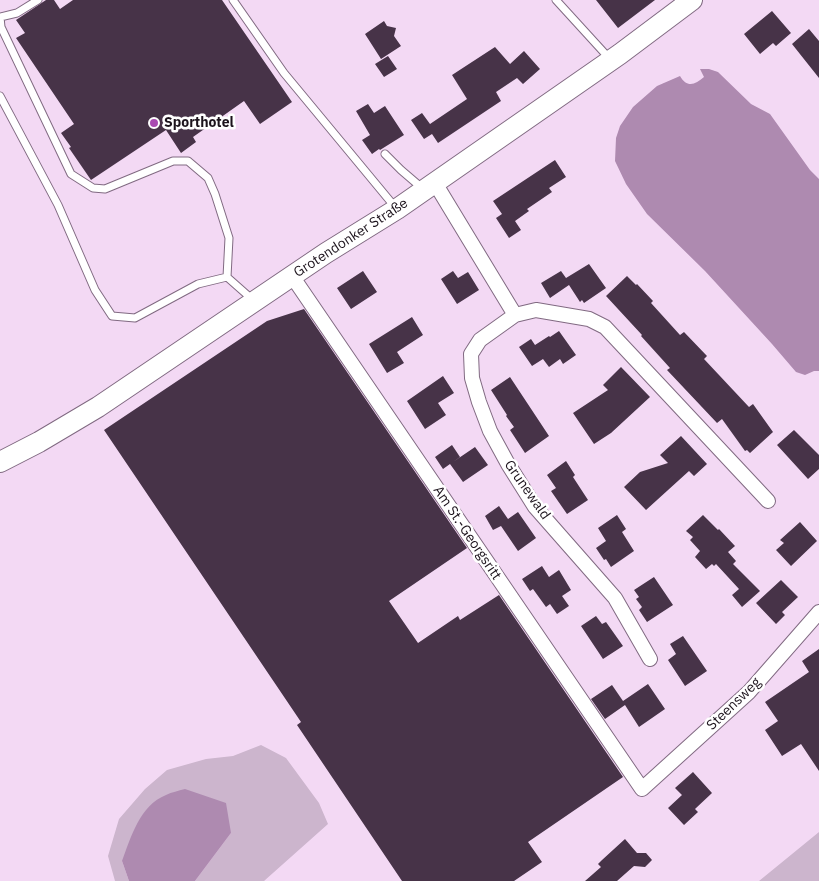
<!DOCTYPE html>
<meta charset="utf-8">
<style>
body{margin:0}
canvas{display:block;background:#f3d9f4}
</style>
<canvas width="819" height="881"></canvas>
<script>
const context = document.querySelector('canvas').getContext('2d');
context.lineJoin = 'round';
function fill(path, color) { context.fillStyle = color; context.fill(path, 'evenodd'); }
function strokePath(path, color, width, dash) { context.strokeStyle = color; context.lineWidth = width; context.lineCap = dash ? 'butt' : 'round'; context.setLineDash(dash || []); context.stroke(path); }
function drawText(font, color, halo, rows, align = 'center') {
  context.font = font + ' "IBM Plex Sans",sans-serif'; context.lineWidth = 5; context.setLineDash([]); context.textBaseline = 'middle'; context.strokeStyle = halo; context.fillStyle = color; for (const [text, x, y, turn = 0] of rows) {
    context.save(); context.translate(x, y); context.rotate((+turn || 0) * Math.PI / 180); context.textAlign = isNaN(turn) ? turn : align; if (halo) context.strokeText(text, 0, 0); context.fillText(text, 0, 0); context.restore();
  }
}
fill(new Path2D(`
 M261 745 286 758 319 803 328 824 264 881H195L231 833 122 861 129 881H115L108 856 119 819 145 789 167 770 206 759 233 756Z
 M819 832V881H759Z`), '#ccb5cd');
fill(new Path2D(`
 M700 69H709L718 72 751 104 770 114 810 170 819 179V371H814L805 375 796 372 772 344 705 271 647 214 626 184 615 161 616 138 620 126 633 107 657 86 680 76C687 88 695 85 704 77Z
 M185 789 226 803 231 833 195 881H129L122 861C131 837 140 805 166 795 172 792 178 791 185 789Z`), '#ae8ab0');
fill(new Path2D(`
 M46 0H54L60 9 73 0H222L292 102 260 124 244 101 193 137 196 142 181 153 166 130 91 180 69 148 71 147 61 133 74 124 16 38 25 33 16 20Z
 M596 0H655L618 28Z
 M772 11 791 33 776 46 773 43 760 54 744 34Z
 M384 21 387 26 396 28 394 36 401 46 381 59 365 34Z
 M809 29 819 41V78L792 44Z
 M495 47 510 64 524 51 540 69 523 84 517 78 496 92 501 101 438 143 432 134 424 139 411 120 422 113 430 124 467 99 452 75Z
 M388 56 397 69 384 77 375 64Z
 M368 104 374 113 385 106 404 135 380 150 379 149 372 154 362 140 370 135 356 111Z
 M555 160 566 177 549 188 552 192 527 209 529 211 515 221 521 230 509 238 496 218 502 214 493 201Z
 M589 264 606 288 584 303 582 300 580 302 569 285 550 298 541 283 561 271 566 278Z
 M363 271 377 292 351 309 337 288Z
 M453 271 458 278 468 272 479 290 457 304 441 279Z
 M627 276 636 285 637 284 653 301 651 303 680 335 684 332 707 356 704 359 749 407 753 404 773 432 750 453 747 450 745 451 722 419 717 423 667 370 670 368 641 336 642 335 606 296Z
 M304 309 467 548 389 601 418 643 458 616 460 620 499 595 623 777 528 842 542 862 514 881H402L297 725 301 722 104 430 267 321Z
 M412 317 423 335 397 352 404 363 387 373 369 344Z
 M559 331 576 355 563 364 560 359 549 367 543 359 532 366 519 347 531 339 535 345 549 336 550 337Z
 M621 367 650 397 611 433 594 444 573 413 608 390 603 385Z
 M443 376 454 393 438 403 446 415 425 429 407 401Z
 M510 377 549 436 525 453 510 430 514 427 506 416 507 415 491 390Z
 M794 430 819 455V469L808 479 777 445Z
 M681 436 707 464 694 476 689 471 646 510 624 487 640 472 668 463 660 455Z
 M452 445 460 457 453 462 475 447 488 465 463 482 450 464 443 469 435 457Z
 M566 461 575 475 573 477 588 500 567 514 551 491 556 488 547 475Z
 M499 506 508 519 518 512 536 538 518 551 501 526 493 530 485 516Z
 M617 515 626 529 622 532 634 551 611 567 606 559 604 560 596 548 606 541 598 528Z
 M703 515 718 530 719 529 735 546 728 552 736 561 733 564 760 591 742 607 732 595 739 589 716 564 714 566 712 564 706 569 695 557 700 551 690 540 693 537 686 531Z
 M800 522 817 541 791 566 776 550 784 543 780 540Z
 M542 566 549 577 559 570 571 590 562 596 569 606 557 614 550 604 546 607 533 589 530 591 522 579Z
 M654 577 673 605 647 622 639 610 642 607 636 599 639 597 634 590Z
 M781 580 798 597 782 612 785 615 776 624 756 603Z
 M596 616 602 624 606 622 623 646 603 659 581 626Z
 M683 636 707 671 685 686 668 660 676 654 670 644Z
 M819 649V771L801 744 782 756 765 730 778 721 765 702 809 672 802 661Z
 M648 684 665 709 639 727 625 705 605 719 591 699 612 685 623 701Z
 M693 772 712 793 695 809 698 812 684 825 668 808 682 795 675 788Z
 M625 839 637 853H646L652 860 645 867 634 866 617 881H585L601 867 598 864 602 860Z`), '#473348');
const lane = new Path2D(`
 M233 0 284 73 395 207
 M556 0 609 58
 M0 17 1 27 71 174 93 188 105 189 173 161H188L208 178 215 194 229 238 227 277
 M0 17 17 13 38 0
 M0 96 58 205 95 290 112 316 135 318 198 284 227 277 253 300
 M385 154 401 170 422 188`);
const street = new Path2D(`
 M435 183 515 315 480 340 471 354 472 378 479 402 490 431 508 464 535 507 615 598 650 659
 M292 276 642 789 749 692 819 612
 M515 315 536 310 589 319 605 327 768 501`);
const secondary = new Path2D(`
 M0 462 39 442 98 407 326 253 397 209 620 54 692 0`);
strokePath(lane, '#816a82', 9);
strokePath(street, '#816a82', 16);
strokePath(secondary, '#816a82', 22);
strokePath(lane, '#fff', 7);
strokePath(street, '#fff', 14);
strokePath(secondary, '#fff', 20);
for (const [x, y, r, color] of [
 [154,123,5,"#a949b1"]
]) { const dot = new Path2D(); dot.arc(x, y, r, 0, 2 * Math.PI); context.fillStyle = color; context.fill(dot); strokePath(dot, '#fff', 2); }
drawText('bold 14px', '#1c131c', '#fff', [
 ["Sporthotel",164,123]
], 'left');
drawText('14px', '#1c131c', '#fff', [
 ["Grotendonker Straße",351,238,-33],
 ["Grunewald",527,490,55],
 ["Am St.-Georgsritt",467,533,56],
 ["Steensweg",734,704,-44]
]);
</script>
